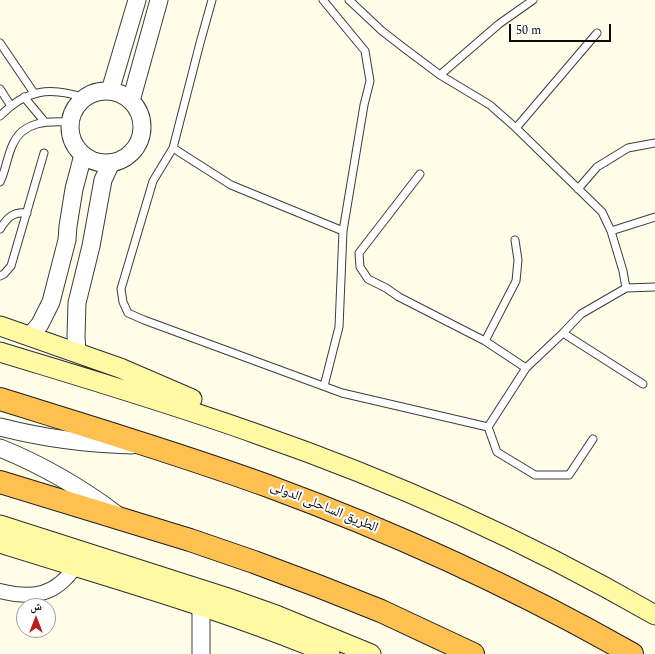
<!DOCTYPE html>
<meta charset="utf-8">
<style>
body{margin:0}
#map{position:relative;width:655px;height:654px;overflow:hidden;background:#fffce8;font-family:Spectral,"Noto Naskh Arabic",serif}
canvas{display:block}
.north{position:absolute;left:16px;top:598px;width:40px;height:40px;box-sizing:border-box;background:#fff;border:1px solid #9d9d9d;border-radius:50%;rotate:0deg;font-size:11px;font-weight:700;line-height:16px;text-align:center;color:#0a0a0a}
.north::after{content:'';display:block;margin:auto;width:14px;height:18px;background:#c11b1b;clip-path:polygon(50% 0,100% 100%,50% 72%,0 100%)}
.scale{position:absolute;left:509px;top:24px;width:102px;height:18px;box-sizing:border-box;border:2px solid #0a0a0a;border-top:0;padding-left:5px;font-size:12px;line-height:14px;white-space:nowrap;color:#0a0a0a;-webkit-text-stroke:3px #fff;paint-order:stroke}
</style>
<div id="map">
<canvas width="655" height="654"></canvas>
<div class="north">ش</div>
<div class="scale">50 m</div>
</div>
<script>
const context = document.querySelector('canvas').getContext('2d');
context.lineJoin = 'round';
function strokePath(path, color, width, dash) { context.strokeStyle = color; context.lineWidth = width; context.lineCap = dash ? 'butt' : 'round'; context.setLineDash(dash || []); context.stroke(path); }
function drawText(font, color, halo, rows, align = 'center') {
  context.font = font + ' Spectral,"Noto Naskh Arabic",serif'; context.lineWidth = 4; context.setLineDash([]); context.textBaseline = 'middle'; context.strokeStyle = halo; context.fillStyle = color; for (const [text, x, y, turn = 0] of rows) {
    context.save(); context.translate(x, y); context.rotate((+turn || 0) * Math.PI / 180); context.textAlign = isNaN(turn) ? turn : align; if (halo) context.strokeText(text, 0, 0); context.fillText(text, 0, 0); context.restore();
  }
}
const service = new Path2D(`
 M212 0 200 43 173 148 153 181 121 289 123 302 128 313 144 320 342 393 488 427
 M323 0 365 51 370 81 364 105 343 231 339 327 324 386
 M349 0 382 31 404 48 440 75 490 105 516 128 602 212 611 231 623 271 626 288
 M0 43 34 93
 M440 75 499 24 533 0
 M0 89 11 106
 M24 97 44 121
 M0 116C25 90 50 86 84 98
 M516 128 597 33
 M173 148 231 185 343 231
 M420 174 359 253 360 267 368 279 386 288 399 297 485 341 526 368
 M0 182C6 170 7 156 13 144 23 121 48 121 69 122
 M578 189 597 167 628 148 655 143
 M0 229C7 218 13 211 27 213
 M611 231 655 217
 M0 276 4 274 11 266 44 153
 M563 333 643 384
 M485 341 516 281 518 260 515 240
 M593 439 569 475H535L497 452 488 427 526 368 563 333 581 314 626 288 655 287`);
const minor = new Path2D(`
 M0 591C32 599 55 596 75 567`);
const tertiary = new Path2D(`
 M70 127a36 36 0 1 1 72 0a36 36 0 1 1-72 0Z
 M110 91 137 0
 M131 101 159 0
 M30 336 40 324 51 302 67 240 68 226 74 189 83 155
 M77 352 76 336 77 303 91 246 103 180 111 163
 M0 427C43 438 88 444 132 445
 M0 448C42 465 80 487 116 514
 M201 606V654`);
const secondary = new Path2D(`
 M0 326 120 368 192 399
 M0 352C85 378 170 403 254 433 393 481 528 542 655 615
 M0 525 225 597 276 615 371 654
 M0 543C111 578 223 609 330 654`);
const trunk = new Path2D(`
 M0 399C90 427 180 454 268 486 393 532 516 588 632 654
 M0 482 190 540 254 562 318 586 381 611 473 654`);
strokePath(service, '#3d3d3d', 9);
strokePath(minor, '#3d3d3d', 16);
strokePath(tertiary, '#3d3d3d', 19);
strokePath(secondary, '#2c2c2c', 21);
strokePath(trunk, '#1b1b1b', 24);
strokePath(service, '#fff', 7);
strokePath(minor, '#fff', 14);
strokePath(tertiary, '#fff', 17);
strokePath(secondary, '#fff9a3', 19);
strokePath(trunk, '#fec050', 22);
drawText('14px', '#0a0a0a', '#fff', [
 ["الطريق الساحلى الدولى",324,508,22]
]);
</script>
